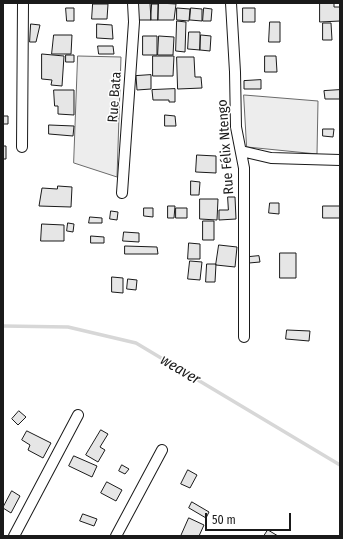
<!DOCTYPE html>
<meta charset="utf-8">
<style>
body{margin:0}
#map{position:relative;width:343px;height:539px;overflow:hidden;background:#fff;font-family:"Fira Sans Condensed",sans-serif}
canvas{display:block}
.frame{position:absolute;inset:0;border:4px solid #1a1a1a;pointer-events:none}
.scale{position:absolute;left:205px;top:513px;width:86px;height:18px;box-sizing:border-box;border:2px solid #1a1a1a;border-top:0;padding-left:5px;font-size:12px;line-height:14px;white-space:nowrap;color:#1a1a1a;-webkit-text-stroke:3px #fff;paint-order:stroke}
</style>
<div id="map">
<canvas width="343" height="539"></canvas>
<div class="frame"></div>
<div class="scale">50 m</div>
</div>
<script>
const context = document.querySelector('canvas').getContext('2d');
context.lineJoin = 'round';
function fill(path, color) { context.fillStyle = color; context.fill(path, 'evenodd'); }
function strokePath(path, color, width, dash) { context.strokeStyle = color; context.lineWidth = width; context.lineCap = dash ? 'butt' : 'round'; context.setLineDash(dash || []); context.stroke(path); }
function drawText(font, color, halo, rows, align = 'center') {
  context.font = font + ' "Fira Sans Condensed",sans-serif'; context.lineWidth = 3; context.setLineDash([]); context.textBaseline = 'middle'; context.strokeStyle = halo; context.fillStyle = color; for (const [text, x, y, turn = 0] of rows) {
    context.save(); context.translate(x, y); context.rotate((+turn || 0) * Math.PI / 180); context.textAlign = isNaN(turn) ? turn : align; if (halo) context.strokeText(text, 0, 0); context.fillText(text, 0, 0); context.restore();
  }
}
const green = new Path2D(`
 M78 56 121 57 117 177 74 163Z
 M244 95 318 101 317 154 247 147Z`);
fill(green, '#ededed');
strokePath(green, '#6a6a6a', 1);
strokePath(new Path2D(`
 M3 326 68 327 136 343 340 465`), '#d7d7d7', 3.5);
const building = new Path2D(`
 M135 3H150L151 20H136Z
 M159 3 176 4 174 20H158Z
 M320 3H334V7H340V21L320 22Z
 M93 4H108L107 19H92Z
 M152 4H158V20H151Z
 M66 8H74V21H67Z
 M177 8 190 9 189 21 177 20Z
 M191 8 202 9V21L190 20Z
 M204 8 212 9 211 21H203Z
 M243 8H255V22H243Z
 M177 21 186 22 185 52 176 51Z
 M270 22H280V42H269Z
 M323 23H331L332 40H323Z
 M31 24 40 25 36 42H30Z
 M97 24 112 25 113 39 97 38Z
 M189 32H200V50L188 49Z
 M54 35H72L71 54H52Z
 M201 35 211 36 210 51 200 50Z
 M143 36H157V55H143Z
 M159 36 174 37 173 55H158Z
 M98 46H113L114 54H99Z
 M42 54 64 56 62 86 51 85 52 80 42 79Z
 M66 55H74V62H66Z
 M153 56H174L173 76H153Z
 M265 56H276L277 72H265Z
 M177 57H194L195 77H201L202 88 178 89Z
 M151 75V89L137 90 136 76Z
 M261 80V89H244V81Z
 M175 89V102H169V100H153L152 90Z
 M54 90H74V115L58 114V106H55Z
 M340 90V99H325L324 91Z
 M165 115 175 116 176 126H165Z
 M3 116H8V124H3Z
 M49 125 74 126 73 136 49 134Z
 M323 129H334L333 137 323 136Z
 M3 146H6V159H3Z
 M197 155 216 156V173L196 172Z
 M191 181 200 182 199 195H191Z
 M58 186 72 187 71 207 39 206 42 188 57 189Z
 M228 197H235L236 219 219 220V210H228Z
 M200 199H218L217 220 200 219Z
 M270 203H279V214L269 213Z
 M168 206H175L174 218H168Z
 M323 206H340V218H323Z
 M144 208H153V217L144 216Z
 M176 208H187V218H176Z
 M111 211 118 212 117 220 110 219Z
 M90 217 102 218V223H89Z
 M203 221H214V240H203Z
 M68 223 74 224 73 232 67 231Z
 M42 224 64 225V241H41Z
 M124 232 139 233V242L123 241Z
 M91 236 104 237V243H91Z
 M189 243 200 244V259H188Z
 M219 245 237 247 235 267 216 265Z
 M125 246 157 247 158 254H125Z
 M280 253H296V278H280Z
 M259 256 260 262 249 263V257Z
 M190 261 202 262 200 280 188 279Z
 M207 264H216L215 282H206Z
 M112 277 123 278V293L112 292Z
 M128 279 137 280 136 290 127 289Z
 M287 330 310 331 309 341 286 339Z
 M19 411 26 417 18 425 12 419Z
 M101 430 108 434 100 447 105 450 98 462 86 455Z
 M27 431 51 443 43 458 28 450 30 445 22 440Z
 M74 456 97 466 92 477 69 466Z
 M122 465 129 469 125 474 119 471Z
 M188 470 197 475 190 488 181 484Z
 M107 482 122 490 116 501 101 493Z
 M12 491 20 496 11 513 3 508Z
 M192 502 209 512 206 518 189 508Z
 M83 514 97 519 94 526 80 521Z
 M189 518 204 525 199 536H181Z
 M268 530 278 536H264Z`);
fill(building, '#e6e6e6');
strokePath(building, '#1a1a1a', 1);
const minor = new Path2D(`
 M231 3 235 72 236 127 244 168V337
 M22 147 23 3
 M241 151 271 158 340 160
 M122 193 134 22 133 3
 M14 536 78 415
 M116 536 162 450`);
strokePath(minor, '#1a1a1a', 12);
strokePath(minor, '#fff', 10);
drawText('14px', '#1a1a1a', '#fff', [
 ["Rue Bata",115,97,-86],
 ["Rue Félix Ntengo",226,147,-94]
]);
drawText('italic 15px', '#1a1a1a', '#fff', [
 ["weaver",180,370,31]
]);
</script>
